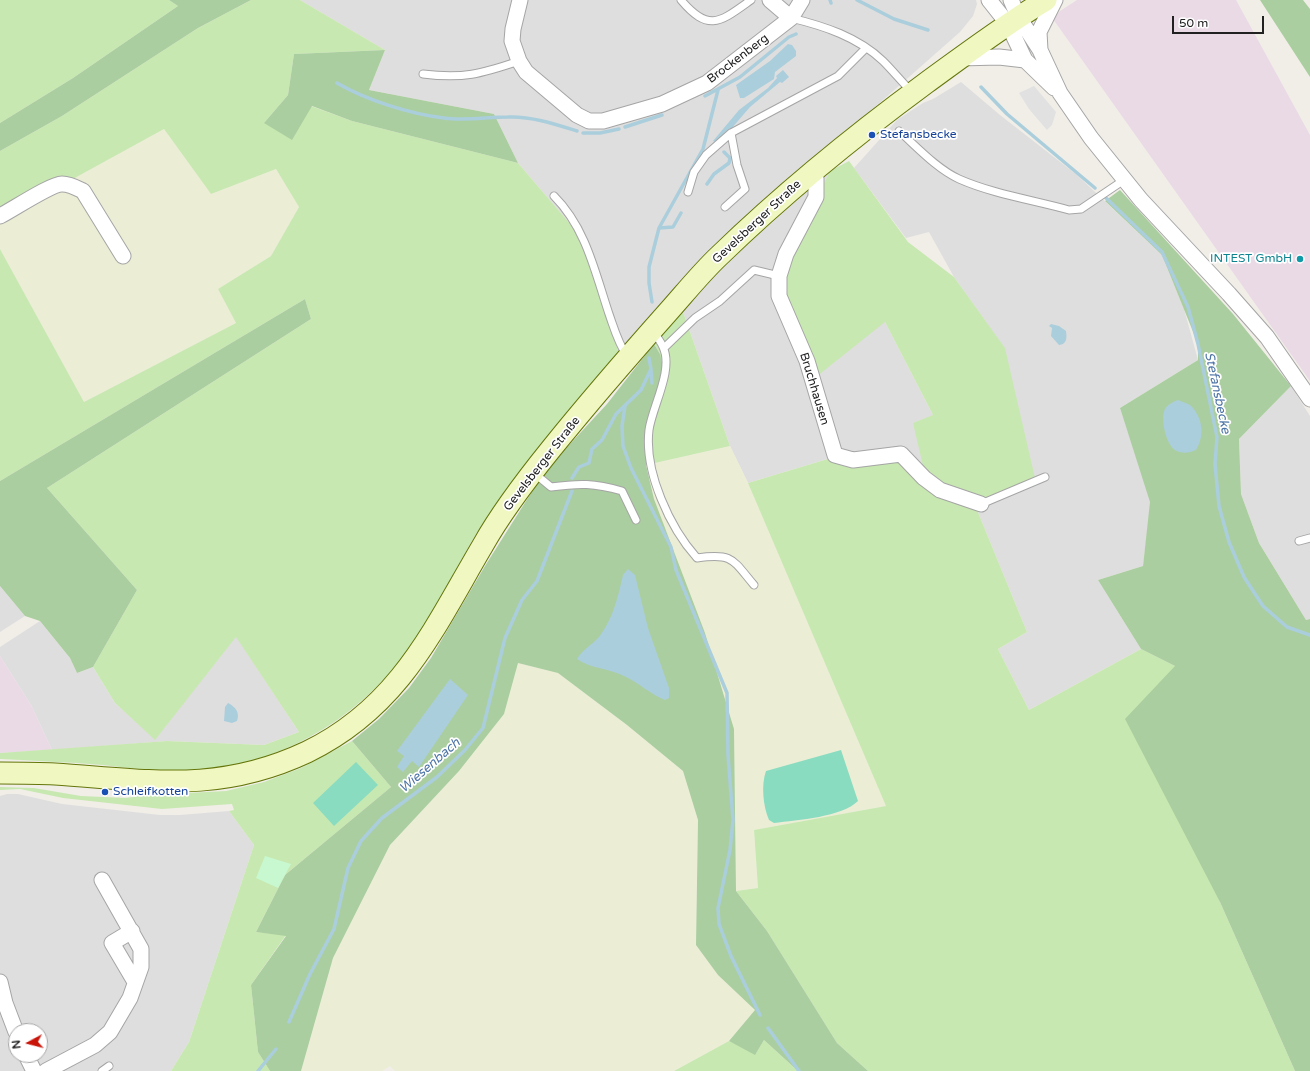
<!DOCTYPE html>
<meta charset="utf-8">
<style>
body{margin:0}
#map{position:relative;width:1310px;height:1071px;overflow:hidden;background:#f1eee8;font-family:"Varela Round",sans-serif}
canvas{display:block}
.north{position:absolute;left:8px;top:1023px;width:40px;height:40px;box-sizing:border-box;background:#fff;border:1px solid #a6a6a6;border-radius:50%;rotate:263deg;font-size:11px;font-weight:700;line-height:16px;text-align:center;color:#212121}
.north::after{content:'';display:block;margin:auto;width:14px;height:18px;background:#c91509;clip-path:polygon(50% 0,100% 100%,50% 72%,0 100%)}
.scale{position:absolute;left:1172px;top:16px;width:92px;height:18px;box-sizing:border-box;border:2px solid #212121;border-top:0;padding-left:5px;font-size:12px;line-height:14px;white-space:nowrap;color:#212121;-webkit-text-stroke:3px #fff;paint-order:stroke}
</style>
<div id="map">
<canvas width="1310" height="1071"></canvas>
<div class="north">N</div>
<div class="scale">50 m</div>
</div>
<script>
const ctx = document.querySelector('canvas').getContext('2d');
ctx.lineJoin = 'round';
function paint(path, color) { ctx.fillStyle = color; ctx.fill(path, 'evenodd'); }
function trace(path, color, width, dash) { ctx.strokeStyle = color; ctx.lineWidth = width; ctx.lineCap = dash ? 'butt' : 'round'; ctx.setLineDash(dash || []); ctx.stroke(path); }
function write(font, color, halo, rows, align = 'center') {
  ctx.font = font + ' "Varela Round",sans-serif'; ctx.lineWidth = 3.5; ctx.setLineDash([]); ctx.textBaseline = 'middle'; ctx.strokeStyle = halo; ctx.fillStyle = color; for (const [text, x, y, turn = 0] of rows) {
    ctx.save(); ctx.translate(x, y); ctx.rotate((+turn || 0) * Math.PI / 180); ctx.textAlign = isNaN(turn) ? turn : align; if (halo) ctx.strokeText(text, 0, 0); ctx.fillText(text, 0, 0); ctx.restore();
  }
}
paint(new Path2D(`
 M300,0h676l1,4 -4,12 -13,16 -195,172 -145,152 -42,-123 -60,-70 -24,-49 -125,-24 16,-40z
 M961,82l39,33 77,60 85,80 22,54 14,51 -78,48 31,94 -8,64 -45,14 43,69 -112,61 -31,-61 29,-17 -52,-127 30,-156 -51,-72 -25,-45 -23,6 -52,-70 43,-48 26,-17 10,-4z
 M830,171l-41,82 96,69 48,93 -9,56 -93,-13 -83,25 -18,-37 -48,-137 47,-48z
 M1291,386l19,30v203l-4,1 -47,-77 -18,-49 -2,-55z
 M0,586l25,30 -25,16z
 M40,621l30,37 7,15 16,-6 22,36 40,36 81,-103 63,96 -35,13 -97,-4 -115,9 -21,-45 -31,-49v-9z
 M7,794h11l44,10 98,11h20l49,-4 25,34 -65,197 -18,29h-171v-275zM16,1031h24v24h-24z`), '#dfdede');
paint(new Path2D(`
 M1077,0h159l74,135v246l-257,-362 7,-8z
 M0,656l31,49 21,45 -52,3z`), '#eadae6');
paint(new Path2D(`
 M164,129l47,65 65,-25 23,38 -28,49 -53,33 18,34 -152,79 -84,-153v-30z
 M730,446l18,37 138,323 -132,24 4,58 -22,3 -2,-162 -29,-96 -51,-134 -8,-34z
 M518,663l40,10 69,52 56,46 15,49 -2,125 22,30 37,35 -26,31 -55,30h-279l-5,-5 -8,5h-81l32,-113 57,-113 69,-74 45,-57z`), '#ebeed5');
paint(new Path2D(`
 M0,0h169l9,6 -105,72 -73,45z
 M251,0h49l85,50 -91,4 -6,41 -24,28 47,-17 41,15 166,42 60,70 42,123c-48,52 -96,104 -135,164 -22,33 -38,69 -58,103 -50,79 -118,130 -211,146 -38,6 -77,0 -114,-4 -34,-3 -68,-4 -102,-6v-6l167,-12 97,4 35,-13 -63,-95 -81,103 -40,-37 -22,-36 44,-77 -90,-102 264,-169 -6,-20 -305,182v-232l84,153 152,-79 -18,-34 53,-33 28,-49 -23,-38 -65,25 -47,-65 -164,90v-68l62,-35 136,-88z
 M849,161l59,81 46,35 51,71 30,130 -60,27 52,127 -29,17 31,61 112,-61 34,17 45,236 75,169h-427l-31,-28 -70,-112 -31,-40 22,-3 -4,-58 132,-24 -138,-323 83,-25 71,2 22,10 -11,-47 20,-8 -48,-93 -69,55 -34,-92 7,-32 41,-82z
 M682,309l48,137 -84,19 1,-33 13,-78 -6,-10z
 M352,741l39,46 -106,88 -29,57 30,3 -35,50 7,67 12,19h-99l18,-29 65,-197 -25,-34 5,-1 -2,-6 -70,5 -99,-11 -43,-9 -20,1v-3l34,1 47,8 45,2 21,-3 79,-4 38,-9 37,-14z
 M764,1040l34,31h-124l55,-30 27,12z`), '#c8e8b1');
paint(new Path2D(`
 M169,0h82l-53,28 -136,88 -62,35v-28l73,-45 105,-72z
 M1260,0h43l7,9v68z
 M385,50l-16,40 125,24 24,49 -166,-42 -40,-15 -20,34 -28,-17 24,-28 6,-41z
 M1120,190l113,124 58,72 -52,53 2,55 18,49 47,77 4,-1v452h-15l-75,-169 -95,-183 50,-53 -34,-17 -43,-69 45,-14 7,-64 -30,-94 78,-48v-16l-36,-89 -57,-54z
 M305,299l6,20 -264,169 90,102 -44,77 -16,6 -7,-15 -30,-37 -15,-5 -25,-30v-105z
 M654,344l6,10 3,13 -16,65 -1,33 8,34 51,134 29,96 2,162 31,40 70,112 31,28h-70l-34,-31 -9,15 -26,-14 26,-31 -37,-35 -22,-30 2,-125 -15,-49 -56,-46 -69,-52 -40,-10 -14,51 -45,57 -69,74 -57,113 -32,113h-31l-12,-19 -7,-67 35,-49 -30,-4 29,-57 106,-88 -39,-46 27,-22 30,-31 22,-30 54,-92 60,-95 62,-67z`), '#aace9f');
paint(new Path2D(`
 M265,856l26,8 -13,24 -22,-10z`), '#c8f8cf');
paint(new Path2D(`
 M841,750l17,51c-16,16 -60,19 -84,22l-5,-3c-6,-14 -8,-35 -3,-49z
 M356,762l22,23 -44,41 -21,-23z`), '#8adcc1');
paint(new Path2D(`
 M1034,86l22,26 -4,13 -5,5 -18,-21 -10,-16z`), '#e1e1e1');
paint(new Path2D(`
 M788,44l4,1 4,6v5l-21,16 -1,7 -30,19h-4l-4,-13 34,-24z
 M783,70l6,7 -7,6 -2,-1 -30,25 -19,22 -3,1 -10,14 -5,-3 26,-31 29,-22 9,-10 -1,-2z
 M1051,324l8,2 7,5c1,7 1,13 -7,14l-8,-9 1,-8 -3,-2z
 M1178,400c4,2 9,3 12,5 13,12 15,31 6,45 -7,3 -14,4 -21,0 -9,-6 -15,-31 -10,-41 3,-5 8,-7 13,-9z
 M628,569l7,6 13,53 21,60v10l-4,2c-15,-6 -26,-17 -41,-24 -15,-8 -33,-7 -47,-17 6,-10 15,-14 22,-22 14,-18 19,-40 24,-62z
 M450,679l18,16 -49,72 -7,-6 -9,11 -6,-5 7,-11 -7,-5z
 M228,703c8,4 12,10 9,18l-5,2 -8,-2 1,-14z`), '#abcedc');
trace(new Path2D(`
 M830,0l1,3
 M857,0l37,19 34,11
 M337,83c29,17 73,31 107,35 21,3 43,-1 64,-1 23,-1 47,7 69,14
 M981,87l26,27 88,74
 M705,96l35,-19 49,-40 7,-3
 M625,127l37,-12
 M583,133h17l19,-4
 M707,184l7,-10 15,-11 1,-5 -6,-6
 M1105,197l57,55 26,55 10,37 19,93 -2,27 4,42 10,36 15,35 19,29 24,21 23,8
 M659,228l14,-1 8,-14
 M652,302l-3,-19v-16l10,-39 44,-79 15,-59
 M651,370l1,13
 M625,406l-3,20 1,20 8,22 40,79 5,23 51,123 1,62 5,65 -3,30 -12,58 1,16 12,32 29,59
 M572,478l7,-11 10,-4 3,-14 10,-9 14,-26 25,-24 10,-21 -2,-11
 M289,1022l21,-48 24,-45 14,-61 13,-27 21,-23 55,-41 28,-27 18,-22 22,-90 17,-38 15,-19 35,-90
 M768,1028l31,43
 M258,1071l18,-22`), '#abcedc', 3.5);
const service = new Path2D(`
 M681,0c28,33 39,22 70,0
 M791,18c33,8 67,19 92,43 10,10 18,20 28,30
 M423,74c40,5 58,0 96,-13
 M899,131c18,16 38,38 60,48 34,15 74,21 110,31l12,-1 43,-29
 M731,133l107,-57 28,-28
 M688,192l6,-20 12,-17 25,-22 6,32 8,24 -20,18
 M554,196c32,32 41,76 55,118 5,14 9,29 18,42
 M654,332c3,5 7,10 9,15 11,23 -11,60 -14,83 -5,42 21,98 48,128 36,-5 35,1 57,27
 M664,348l31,-30 25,-17 34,-31 25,6
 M534,473l17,14c29,-4 43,-4 71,4l14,29
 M981,504l64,-27
 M1299,541l11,-3
 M102,1071l7,-5`);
const minor = new Path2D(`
 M520,0l-7,29 -1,12 7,20 7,11 51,43 12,6h14l59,-17 45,-21 84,-65 11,-18
 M770,0l21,18
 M989,0l19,24 17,36 29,28
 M1011,0l7,16 22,34 20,43 31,45 50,62 88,94 38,43 43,62
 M1040,50l-1,-18 16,-32
 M959,58l40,-1 26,3
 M812,171l4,7v19l-30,57 -7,22v20l28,65 28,94 18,5 48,-6 23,24 16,12 41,14
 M0,216c12,-6 51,-32 62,-32 8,0 15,4 21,7l40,65
 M132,931l-20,12 23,39
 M0,982l5,21 11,29
 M26,1055l8,16
 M46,1071l49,-26 15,-13 20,-34 11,-31v-18l-39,-69`);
const secondary = new Path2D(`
 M0,773c18,0 37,0 55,1 93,6 163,20 252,-22 93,-45 127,-124 176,-207 19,-34 43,-65 68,-96 38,-47 77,-92 117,-137 17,-19 33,-39 51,-56 65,-63 135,-120 207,-173 40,-29 78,-58 120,-83`);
trace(service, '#a5a5a5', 9);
trace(minor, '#a5a5a5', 17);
trace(secondary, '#64760a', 23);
trace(service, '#fff', 7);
trace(minor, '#fff', 15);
trace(secondary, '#f1f7c0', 21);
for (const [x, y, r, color] of [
 [872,135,4,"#1a4fb4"],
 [1300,259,4,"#0f9aa8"],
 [105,792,4,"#1a4fb4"]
]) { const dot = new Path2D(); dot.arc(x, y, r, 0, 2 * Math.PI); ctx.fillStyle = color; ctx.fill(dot); trace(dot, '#fff', 1.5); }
write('12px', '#212121', '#fff', [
 ["Brockenberg",738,59,-37],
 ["Gevelsberger Straße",757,222,-43],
 ["Bruchhausen",814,389,73],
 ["Gevelsberger Straße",542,464,-52]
]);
write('12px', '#164399', '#fff', [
 ["Stefansbecke",880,135],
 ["Schleifkotten",113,792]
], 'left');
write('12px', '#0d838f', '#fff', [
 ["INTEST GmbH",1292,259]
], 'right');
write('italic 13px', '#4d74a6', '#fff', [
 ["Stefansbecke",1217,393,78],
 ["Wiesenbach",430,766,-41]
]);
</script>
